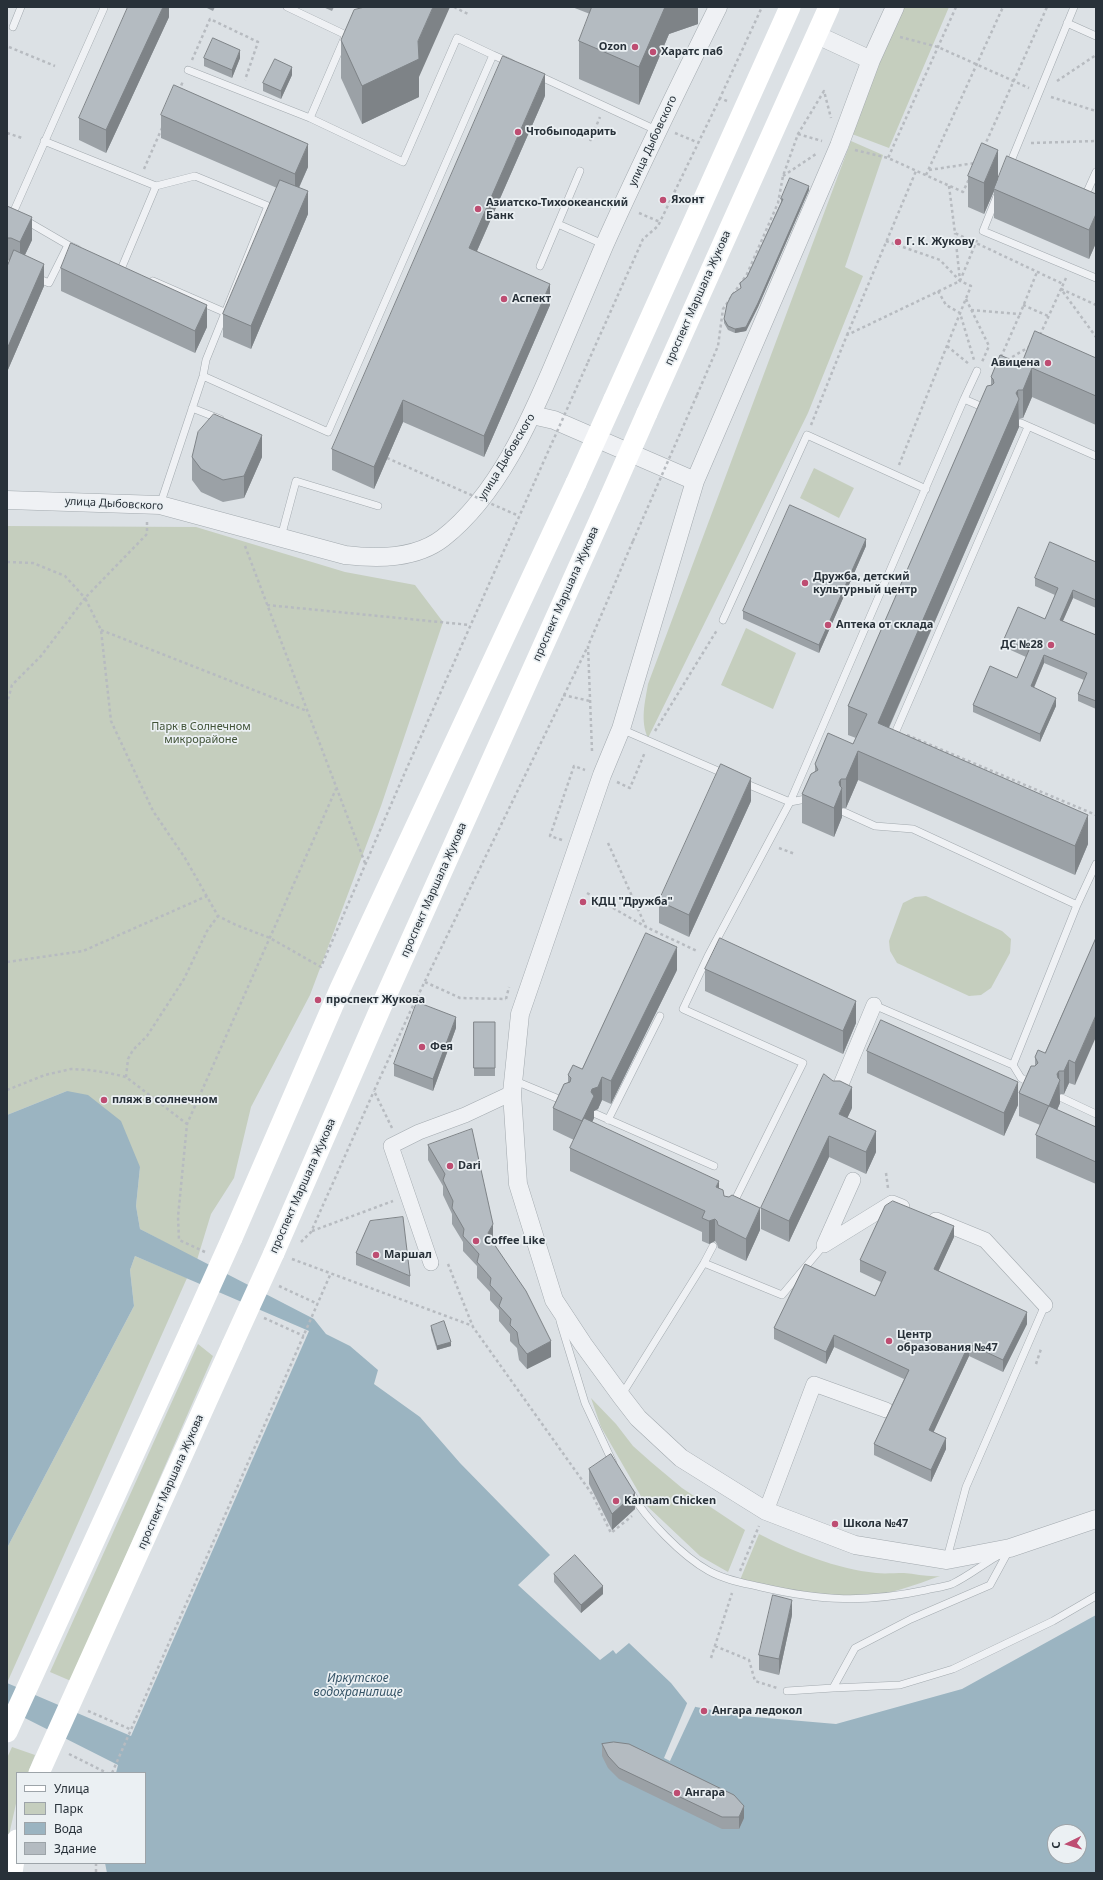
<!DOCTYPE html>
<meta charset="utf-8">
<style>
body{margin:0}
#map{position:relative;width:1103px;height:1880px;overflow:hidden;background:#dce1e5;font-family:"Noto Sans",sans-serif}
canvas{display:block}
.frame{position:absolute;inset:0;border:8px solid #283139;pointer-events:none}
.legend{position:absolute;left:16px;top:1772px;width:130px;height:92px;box-sizing:border-box;background:#ebf0f3;border:1px solid #9da4a9;margin:0;padding:5px 7px;list-style:none;font-size:12px;color:#283139}
.legend li{display:flex;align-items:center;gap:8px;height:20px}
.legend b{width:20px;border:1px solid #9da4a9}
.north{position:absolute;left:1047px;top:1824px;width:40px;height:40px;box-sizing:border-box;background:#ebf0f3;border:1px solid #9da4a9;border-radius:50%;rotate:265deg;font-size:11px;font-weight:700;line-height:16px;text-align:center;color:#283139}
.north::after{content:'';display:block;margin:auto;width:14px;height:18px;background:#be4d72;clip-path:polygon(50% 0,100% 100%,50% 72%,0 100%)}
</style>
<div id="map">
<canvas width="1103" height="1880"></canvas>
<div class="frame"></div>
<ul class="legend">
<li><b style="height:5px;background:#fff"></b>Улица</li>
<li><b style="height:11px;background:#c5cebe"></b>Парк</li>
<li><b style="height:11px;background:#9bb4c1"></b>Вода</li>
<li><b style="height:11px;background:#b4bbc1"></b>Здание</li>
</ul>
<div class="north">С</div>
</div>
<script>
const ctx = document.querySelector('canvas').getContext('2d');
ctx.lineJoin = 'round';
function paint(path, color) { ctx.fillStyle = color; ctx.fill(path, 'evenodd'); }
function trace(path, color, width, dash) { ctx.strokeStyle = color; ctx.lineWidth = width; ctx.lineCap = dash ? 'butt' : 'round'; ctx.setLineDash(dash || []); ctx.stroke(path); }
function write(font, color, halo, rows, align = 'center') {
  ctx.font = font + ' "Noto Sans",sans-serif'; ctx.lineWidth = 3.5; ctx.setLineDash([]); ctx.textBaseline = 'middle'; ctx.strokeStyle = halo; ctx.fillStyle = color; for (const [text, x, y, turn = 0] of rows) {
    ctx.save(); ctx.translate(x, y); ctx.rotate((+turn || 0) * Math.PI / 180); ctx.textAlign = isNaN(turn) ? turn : align; if (halo) ctx.strokeText(text, 0, 0); ctx.fillText(text, 0, 0); ctx.restore();
  }
}
paint(new Path2D(`
 M904,7h45l-60,141 -37,-14 24,-66z
 M851,141l32,14 -38,112 18,9 -55,137 -160,325c-8,-17 -3,-36 0,-54z
 M814,468l40,20 -15,30 -39,-20z
 M7,526l189,1 149,45 70,13 28,37 -62,184 -71,189 -59,112 -17,71 -23,36 -14,46 -57,-31 -4,-23 4,-39 -73,-76 -60,24z
 M746,628l50,25 -23,56 -52,-24z
 M926,896l76,35 9,8 -1,14 -19,35 -10,7 -12,1 -72,-33 -7,-12 -1,-10 14,-38 12,-6z
 M135,1256l52,22 -180,405v-135l127,-242 -4,-36z
 M198,1344l15,12 -142,325 -21,-9z
 M591,1398l25,26 17,22 18,16 31,26 63,42 -17,42 -28,-16 -54,-51 -45,-78z
 M759,1534c35,18 78,35 117,39 9,1 18,0 28,0 12,1 23,4 36,3 -25,9 -49,18 -76,21 -40,5 -85,-10 -124,-17z
 M12,1747l23,8 -7,18h-11v26l-10,45v-86z`), '#c5cebe');
paint(new Path2D(`
 M67,1091l21,4 33,26 19,46 -4,39 4,23 174,90 12,15 24,12 28,24 -4,14 46,33 40,46 90,92 -32,30 82,75 13,-10 3,4 13,-11 42,40 16,20 9,4 47,9 93,8 126,-35 134,-74v258h-989l-2,-10h40v-90h-29l2,-8 -111,-56v-26l124,53 178,-405 -174,-75 -5,14 4,36 -127,242v-433zM1055,1832h24v24h-24z`), '#9bb4c1');
paint(new Path2D(`
 M688,1701l8,4 -26,56 -6,-3z`), '#dce1e5');
const service = new Path2D(`
 M287,7l59,28
 M1067,23l29,13
 M13,27l8,-20
 M344,39l-34,79 93,44 54,-124 36,17
 M188,70l122,48
 M537,75l119,55
 M44,141l112,45 39,-10 73,30 -62,154 -3,16 -43,129
 M1009,166l65,-159
 M1087,192l9,-20
 M997,196l-14,35 113,47
 M558,224l47,21
 M77,249l-9,-4 -55,-32 91,-205
 M540,266l40,-95
 M122,267l34,-81
 M37,278l12,5 19,-38
 M153,281l71,31
 M203,376l125,56 165,-377 18,8
 M964,399l13,-28
 M192,408l28,11
 M1021,423l75,33
 M281,537l15,-56 82,25
 M723,620l84,-185 119,54
 M621,729l104,45
 M896,731l132,-304
 M742,782l48,20 174,-403 23,10
 M844,812l31,14 38,3 164,76 -64,160
 M1077,905l19,-41
 M874,1005l139,60 8,13 12,6
 M513,1080l53,22
 M1062,1098l34,16
 M596,1114l118,52
 M608,1120l52,-104
 M733,1204l70,-141 -120,-54 25,-53 82,-154 21,-4
 M704,1263l78,32 42,-50
 M560,1321l25,82 28,60
 M621,1396l83,-133 9,-17
 M631,1493c15,26 51,63 78,78 16,9 35,12 52,16 61,14 104,16 165,3 8,-2 18,-3 26,-6 15,-7 30,-19 44,-27
 M947,1558l19,-71 79,-182
 M833,1688l67,-3 53,-16 100,-48 43,-25
 M787,1691l46,-3 22,-40 56,-29 79,-34 19,-35`);
const minor = new Path2D(`
 M837,1094l37,-89
 M936,1220l49,20 60,65
 M824,1245l68,-42 10,4
 M824,1245l29,-65
 M431,1263l-40,-117 28,-14 46,-17 47,-22
 M766,1511l48,-127 72,26`);
const tertiary = new Path2D(`
 M895,7l-24,53 -32,86 -144,335 -74,248 -19,46 -82,239 -8,79 6,91 36,116 29,44 38,52 17,22 43,40 85,53 89,34 92,15 63,-12 86,-29
 M817,35l54,25
 M532,415l22,5 141,61
 M7,500l153,5 185,50c33,4 71,4 98,-17 55,-43 88,-119 114,-181 16,-37 31,-74 47,-111 36,-81 75,-160 114,-239`);
trace(service, '#a2a9ae', 8);
trace(minor, '#a2a9ae', 16);
trace(tertiary, '#a2a9ae', 19);
trace(new Path2D(`
 M454,7l14,7
 M956,7l-68,151 75,34 6,-13
 M900,37l38,10 91,41
 M9,47l46,19
 M192,60l18,-41 48,23 -13,38
 M1057,81l39,-26
 M179,91l4,-10
 M1051,97l45,14
 M727,101l-7,-3 42,-91
 M7,133l15,5
 M675,133l24,10
 M798,134l24,7
 M590,141l10,-24
 M1031,143l65,-2
 M984,147l63,-140
 M855,150l33,8
 M144,169l18,-41
 M929,170l46,-7
 M926,175l77,-168
 M783,176l33,-22
 M949,186l6,47 108,51
 M639,213l21,9
 M886,241l54,19 20,21
 M1066,278l-5,11 35,16
 M938,291l8,14 14,8 14,47
 M966,299l23,47 -7,16
 M1023,305l25,11
 M971,310l49,4 17,-42
 M847,335l69,-164
 M1040,335l21,-46 35,48
 M947,346l22,18
 M1001,357l19,-43
 M1007,360l24,-14
 M588,362l55,-123 15,-13 62,-128
 M697,395l21,-49 5,-37 24,-35 31,-71 5,-27 15,-42 26,-43 7,27
 M811,425l36,-90 113,-54 17,-41
 M899,465l72,-179 -11,-5 -5,-48
 M147,522v12l-62,64 16,32 10,91 42,90 32,47 33,58 18,9 34,13 51,29 85,-197 129,-289
 M245,546l120,317
 M7,562l26,1 32,13 20,22 -44,58 -29,29 -5,18
 M267,605l203,20
 M101,630l206,81
 M563,695l27,6
 M655,731l62,-101
 M907,735l189,80
 M592,751l-4,-105 45,-105
 M617,782l13,6 15,-36
 M562,840l-12,-4 24,-70 11,4
 M608,843l38,84
 M779,848l16,6
 M587,893l59,34 51,24
 M7,962l76,-11 124,-55
 M425,982l35,16 46,1
 M506,999l3,-12
 M126,1077l2,-18 5,-9 14,-14 37,-57 23,-48 11,-15
 M7,1090l38,-15 26,-6 18,1 20,3 17,4 61,47
 M392,1128l-18,-37 36,-79 178,-366
 M886,1173l2,15
 M312,1231l81,-30
 M301,1242l10,-10 63,-141
 M205,1252l-26,-12 -1,-23 9,-93 149,-335
 M292,1259l181,67
 M448,1264l25,63 119,167 19,39 21,-17
 M279,1286l39,18
 M264,1318l40,18
 M1036,1364l5,-15
 M740,1571l19,-45
 M715,1646l34,14 6,21 22,7
 M711,1658l21,-65
 M88,1711l44,19
 M69,1754l38,19
 M112,1773l219,-500
 M96,1863v10`), '#b7bbc0', 2.5, [3, 3]);
trace(service, '#eff1f4', 7);
trace(minor, '#eff1f4', 15);
trace(tertiary, '#eff1f4', 18);
trace(new Path2D(`
 M614,399l176,-392
 M647,413l182,-406
 M232,1238l108,-249 236,-506
 M274,1253l107,-246 229,-510
 M7,1732l184,-403
 M39,1773l193,-428
 M12,1873l5,-33`), '#fff', 21);
trace(new Path2D(`
 M387,458l132,58
 M535,481l53,-119
 M633,541l64,-146`), '#b7bbc0', 2.5, [3, 3]);
trace(new Path2D(`
 M576,483l38,-84
 M610,497l37,-84
 M191,1329l41,-91
 M232,1345l42,-92`), '#fff', 21);
paint(new Path2D(`
 M169,7v10l-63,136 -27,-13v-22z
 M205,7h10l-2,4z
 M323,7h11l-2,4z
 M572,7h126v17l-29,10 -30,71 -60,-26v-38l11,-27z
 M341,40l78,37v20l-57,27 -21,-46z
 M204,58h36l-8,20 -28,-12z
 M292,75l-11,24 -18,-8v-8z
 M545,96l-68,155 73,54 -66,152 -81,-35 -29,67 -42,-19v-21z
 M161,115l147,52 -9,21 9,26 -57,135 -28,-12v-23l54,-126 -116,-50z
 M968,176l30,3 98,35v29l-7,16 -95,-41v-27l-10,23 -16,-7z
 M809,190l-51,117 -12,24 -11,2 -7,-3 -4,-7v-4l17,-31 -1,-5 7,-6 34,-75v-3z
 M7,206l25,34 -7,15 19,31 -37,86v-105l3,-7 -3,1z
 M61,268l146,59 -12,26 -134,-62z
 M1096,358v67l-64,-28 -9,21 -4,1v8l-130,301 199,116 -13,31 -217,-95 -12,28h-4v9l-8,20 -32,-14v-29l13,-23v-7l38,-20 3,-6 -8,-3v-29l143,-321v-8l30,-13z
 M192,457h70l-18,41 -21,4 -22,-10 -9,-12z
 M866,546l-47,107 -76,-34v-8z
 M1096,562v46l-23,-10 -10,23 33,14v74l-18,-8v-7l6,-14 -40,-17 -10,25 22,18 -16,36 -67,-30v-7l44,-27 9,-21 -22,-10v-8l41,-20 10,-24 -20,-9v-8z
 M751,801l-62,136 -30,-14v-22z
 M1096,938l-21,147 -6,-2 -5,11h-4v9l-3,7 39,17v57l-60,-26v-23l4,-10 -21,-9v-23l16,-27v-9l10,-4z
 M705,969l151,54 -13,31 -138,-63z
 M677,970l-66,134 -9,-4 -4,9 -4,2v7l-2,4 127,66 5,8 36,34 -14,31 -28,-13 -1,-4 -2,-3 -6,3 -7,-3v-9l-132,-61v-23l4,-8 -21,-10v-22l15,-26v-7l14,-6z
 M474,1022h21v54h-21z
 M456,1028l-23,63 -39,-15v-12z
 M867,1051l151,54 -14,31 -137,-63z
 M852,1108l-5,10 29,34 -10,22 -37,-17 -40,85 -28,-13v-21z
 M428,1145l65,95 -1,1 59,116 -24,12 -8,-9 -2,-12 -7,-7v-7l-11,-13v-11l-9,-10v-8l-13,-14v-12l-14,-15v-9l-11,-18v-10l-9,-19v-9l-15,-26z
 M954,1237l-16,34 89,53 -24,48 -34,-16 -36,76 13,17 -15,33 -57,-27v-11l30,-65 -70,-32 -8,17 -52,-25v-11l101,-32 6,-14 -21,-10v-12z
 M356,1253l54,23v11l-54,-22z
 M431,1326l20,20 -14,4 -6,-20z
 M589,1469l46,40 -23,21 -23,-46z
 M554,1574l49,20 -22,19 -27,-31z
 M792,1615l-13,60 -20,-5v-15z
 M602,1744l142,74 -5,11h-17l-103,-50 -11,-11 -6,-12z`), '#9ba1a6');
paint(new Path2D(`
 M163,7h6v10l-63,136v-23z
 M433,7h17l-31,70v20l-57,27v-38l56,-45z
 M665,7h33v17l-29,10 -30,71v-38z
 M240,50v8l-8,20v-8z
 M292,67v8l-11,24v-8z
 M545,74v22l-76,173v-21z
 M308,144v23l-13,29v-22z
 M998,150v31l-4,8v2l-10,23v-31z
 M809,186v4l-51,117 -12,24 -11,2v-4z
 M308,191v23l-57,135v-23z
 M1096,214v29l-7,16v-29z
 M32,217v23l-12,25v-23z
 M44,264v22l-37,86v-23z
 M550,284v21l-66,152v-21z
 M207,305v22l-12,26v-22z
 M1032,368v29l-9,21v-28z
 M1018,390l1,37 -141,325v-29l138,-330z
 M403,400v22l-29,67v-22z
 M262,435v22l-18,41v-22z
 M866,539v7l-47,107v-8z
 M1073,590v8l-13,29v-7z
 M1044,655v8l-13,31v-8z
 M1056,698v8l-16,36v-8z
 M858,751v29l-12,28v-29z
 M751,778v23l-62,136v-22z
 M841,779v11l1,-2v29l-8,20v-29l5,-26z
 M1088,815v29l-13,31v-29z
 M677,947v23l-66,134v-23z
 M856,1001v22l-13,31v-23z
 M1096,1015v22l-21,48v-22z
 M456,1017v11l-23,63v-12z
 M1069,1060v23l-5,11v-23z
 M1059,1071l1,32 -11,26v-23l8,-32z
 M602,1077v23l-4,9 -4,2v7l-12,26v-23l10,-32z
 M1018,1082v23l-14,31v-23z
 M852,1087v21l-13,28v-22z
 M876,1131v21l-10,22v-22z
 M829,1136v21l-40,85v-21z
 M719,1181v23l-3,-17z
 M760,1208v22l-14,31v-22z
 M715,1219v22l-6,3v-23z
 M493,1224v16l-5,9v-16z
 M954,1226v11l-20,44v-12z
 M1027,1312v12l-24,48v-12z
 M834,1335v12l-8,17v-12z
 M551,1341v16l-24,12v-15z
 M451,1342v4l-14,4v-4z
 M969,1344v12l-40,86v-12z
 M946,1438v11l-15,33v-12z
 M635,1493v16l-23,21v-16z
 M603,1586v8l-22,19v-8z
 M792,1600v15l-13,60v-16z
 M744,1806v12l-5,11v-12z`), '#7e8387');
const building = new Path2D(`
 M128,7h35l-57,123 -27,-12z
 M365,7h68l-15,34 1,18 -57,27 -21,-46 13,-30z
 M592,7h73l-26,60 -60,-26z
 M213,38l27,12 -8,20 -28,-12z
 M503,56l42,18 -76,174 81,36 -66,152 -81,-36 -29,67 -42,-18z
 M275,59l17,8 -11,24 -18,-8z
 M174,85l134,59 -13,30 -134,-59z
 M982,143l16,7 -14,33 -16,-7z
 M1007,156l89,38v20l-7,16 -95,-41z
 M790,178l19,8 -51,117 -12,24 -11,2 -7,-3 -4,-7 3,-15 5,-10 9,-6 -1,-5 7,-6 36,-78h-2z
 M280,180l28,11 -57,135 -28,-12z
 M7,206l25,11 -12,25 -9,-4h-4z
 M71,243l136,62 -12,26 -134,-63z
 M14,250l30,14 -37,85v-82z
 M1035,331l61,27v38l-64,-28 -9,22h-5l-2,3 3,6 -141,324 210,92 -13,31 -217,-95 -12,28h-5l-2,3 1,4 2,2 -8,20 -32,-14 9,-20 7,-4 -3,-6 13,-31 25,11 14,-30 -19,-8 139,-320 5,-1 2,-2 -1,-4 -2,-2 9,-22 21,9z
 M214,414l48,21 -18,41 -21,4 -22,-11 -9,-12 6,-25z
 M790,505l76,34 -47,106 -76,-34z
 M1050,542l46,20v38l-23,-10 -13,30 36,15v66l-18,-7 9,-21 -43,-18 -13,31 25,12 -16,36 -67,-29 17,-39 27,12 12,-28 -25,-11 14,-32 27,12 13,-31 -23,-10z
 M721,764l30,14 -62,137 -30,-14z
 M646,933l31,14 -66,134 -9,-4 -4,10 -6,2 -1,3 3,4 -12,25 -29,-13 11,-24 6,-2 1,-4 -3,-3 5,-10 9,4z
 M720,938l136,63 -13,30 -138,-62z
 M1096,938v77l-21,48 -6,-3 -5,11h-5l-2,3 1,4 2,2 -11,26 -30,-13 12,-27h4l3,-3 -3,-6 3,-7 7,3z
 M417,1002l39,15 -23,62 -39,-15z
 M881,1020l137,62 -14,31 -137,-62z
 M474,1022h21v46h-21z
 M824,1074l9,7h7l12,6 -13,27 37,17 -10,21 -37,-16 -40,85 -28,-13z
 M1049,1106l47,21v35l-60,-27z
 M584,1118l135,63 -3,6 7,3 1,6 5,1 3,-2 28,13 -14,31 -28,-14 -1,-4 -2,-2 -6,2 -7,-3 3,-7 -135,-63z
 M472,1129l21,95 -5,9 8,14 30,44 25,50 -24,13 -8,-10 -2,-12 -7,-7 1,-6 -12,-13 3,-8 -12,-13 1,-7 -14,-16 2,-8 -16,-18 1,-7 -12,-21 1,-7 -10,-21 2,-6 -17,-29z
 M893,1201l61,25 -20,43 93,43 -24,48 -34,-16 -40,86 17,8 -15,32 -57,-26 35,-74 -75,-35 -8,17 -52,-24 31,-64 70,32 11,-24 -26,-12 25,-54z
 M403,1217l7,59 -54,-23 14,-32z
 M444,1321l7,21 -14,4 -6,-20z
 M611,1454l24,39 -23,21 -23,-45z
 M575,1555l28,31 -22,19 -27,-31z
 M773,1595l19,5 -13,59 -20,-4z
 M614,1742l15,2 105,51 10,11 -5,11h-17l-103,-49 -11,-12 -6,-12z`);
paint(building, '#b4bbc1');
trace(building, '#7e8387', 1);
for (const [x, y, r, color] of [
 [635,47,4,"#be4d72"],
 [653,52,4,"#be4d72"],
 [518,132,4,"#be4d72"],
 [663,200,4,"#be4d72"],
 [478,209,4,"#be4d72"],
 [898,242,4,"#be4d72"],
 [504,299,4,"#be4d72"],
 [1048,363,4,"#be4d72"],
 [805,583,4,"#be4d72"],
 [828,625,4,"#be4d72"],
 [1051,645,4,"#be4d72"],
 [583,902,4,"#be4d72"],
 [318,1000,4,"#be4d72"],
 [422,1047,4,"#be4d72"],
 [104,1100,4,"#be4d72"],
 [450,1166,4,"#be4d72"],
 [476,1241,4,"#be4d72"],
 [376,1255,4,"#be4d72"],
 [889,1341,4,"#be4d72"],
 [616,1501,4,"#be4d72"],
 [835,1524,4,"#be4d72"],
 [704,1711,4,"#be4d72"],
 [677,1793,4,"#be4d72"]
]) { const dot = new Path2D(); dot.arc(x, y, r, 0, 2 * Math.PI); ctx.fillStyle = color; ctx.fill(dot); trace(dot, '#ebf0f3', 1.5); }
write('bold 11px', '#283139', '#ebf0f3', [
 ["Ozon",627,47,"right"],
 ["Харатс паб",661,52],
 ["Чтобыподарить",526,132],
 ["Яхонт",671,200],
 ["Азиатско-Тихоокеанский",486,203],
 ["Банк",486,216],
 ["Г. К. Жукову",906,242],
 ["Аспект",512,299],
 ["Авицена",1040,363,"right"],
 ["Дружба, детский",813,577],
 ["культурный центр",813,590],
 ["Аптека от склада",836,625],
 ["ДС №28",1043,645,"right"],
 ["КДЦ \"Дружба\"",591,902],
 ["проспект Жукова",326,1000],
 ["Фея",430,1047],
 ["пляж в солнечном",112,1100],
 ["Dari",458,1166],
 ["Coffee Like",484,1241],
 ["Маршал",384,1255],
 ["Центр",897,1335],
 ["образования №47",897,1348],
 ["Kannam Chicken",624,1501],
 ["Школа №47",843,1524],
 ["Ангара ледокол",712,1711],
 ["Ангара",685,1793]
], 'left');
write('11px', '#283139', '#ebf0f3', [
 ["улица Дыбовского",653,141,-65],
 ["проспект Маршала Жукова",698,298,-66],
 ["улица Дыбовского",507,457,-59],
 ["улица Дыбовского",114,504,3],
 ["проспект Маршала Жукова",566,594,-66],
 ["проспект Маршала Жукова",434,890,-66],
 ["проспект Маршала Жукова",303,1186,-66],
 ["проспект Маршала Жукова",171,1482,-66]
]);
write('11px', '#415337', '#ebf0f3', [
 ["Парк в Солнечном",201,727],
 ["микрорайоне",201,740]
]);
write('italic 12px', '#375568', '#ebf0f3', [
 ["Иркутское",358,1679],
 ["водохранилище",358,1693]
]);
</script>
